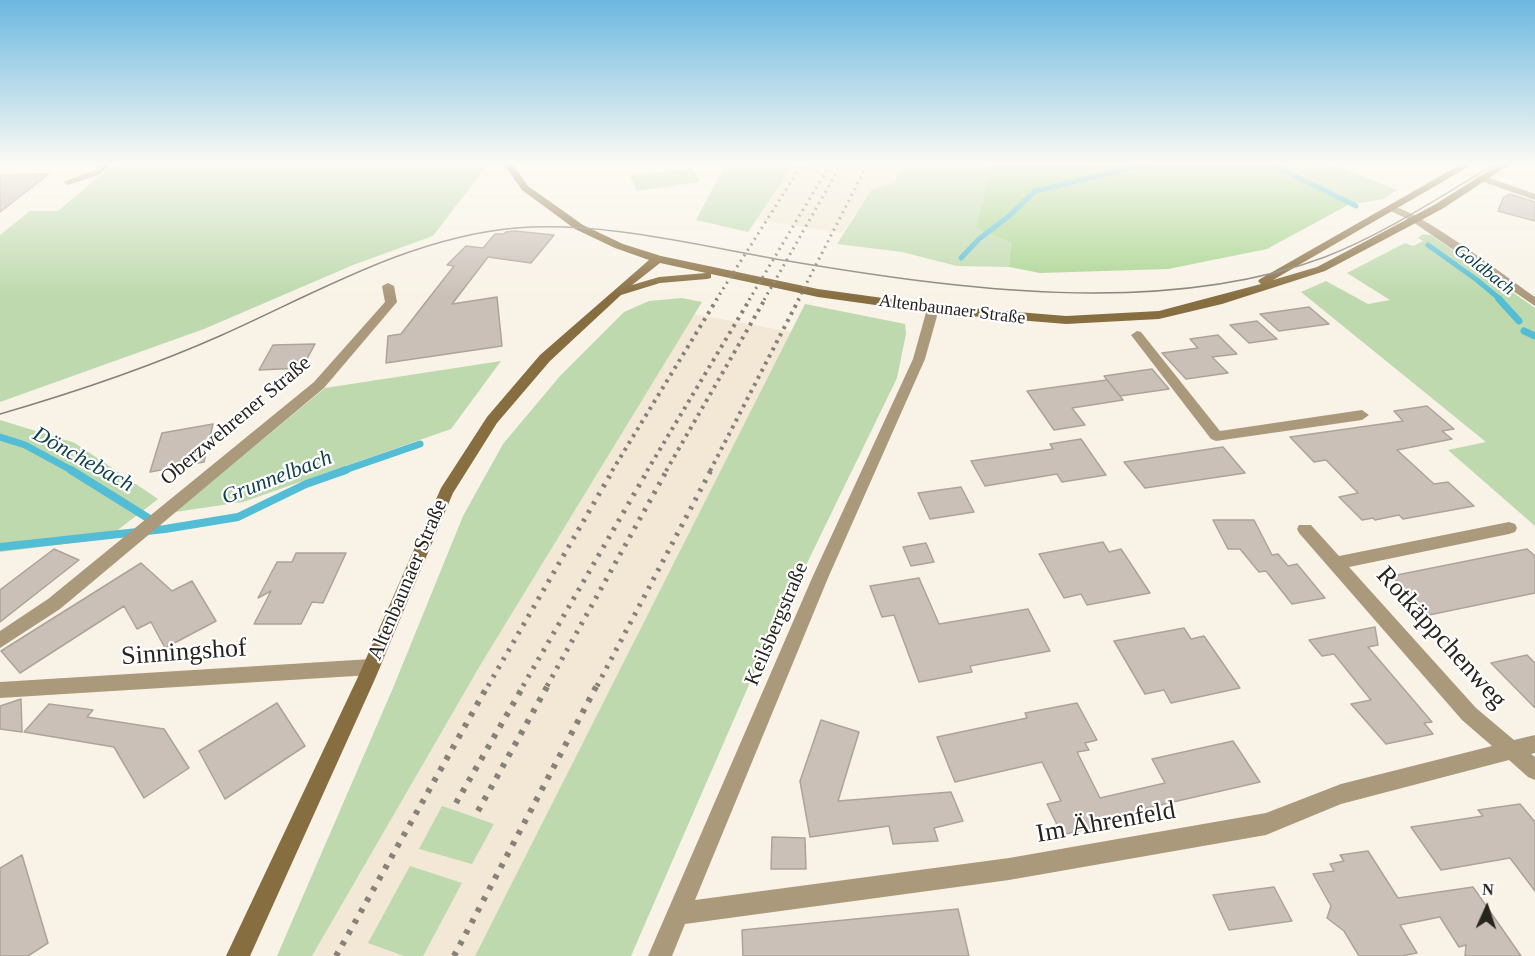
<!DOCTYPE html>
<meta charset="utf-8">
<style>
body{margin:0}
#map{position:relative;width:1535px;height:956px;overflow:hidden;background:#f9f3e7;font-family:"Times New Roman",serif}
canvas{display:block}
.north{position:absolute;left:1457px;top:878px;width:60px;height:60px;-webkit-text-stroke:4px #fff;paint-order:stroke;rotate:3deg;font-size:16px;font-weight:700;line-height:24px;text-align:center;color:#272420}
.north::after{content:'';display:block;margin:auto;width:21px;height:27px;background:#272420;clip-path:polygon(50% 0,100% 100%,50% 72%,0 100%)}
</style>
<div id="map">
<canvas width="1535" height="956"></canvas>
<div class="north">N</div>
</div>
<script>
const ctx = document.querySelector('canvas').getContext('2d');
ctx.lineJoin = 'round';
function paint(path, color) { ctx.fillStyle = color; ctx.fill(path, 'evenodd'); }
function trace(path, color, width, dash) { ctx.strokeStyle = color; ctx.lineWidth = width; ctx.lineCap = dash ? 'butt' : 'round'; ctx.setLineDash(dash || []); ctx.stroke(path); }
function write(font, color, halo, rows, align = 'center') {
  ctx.font = font + ' "Times New Roman",serif'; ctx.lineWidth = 4.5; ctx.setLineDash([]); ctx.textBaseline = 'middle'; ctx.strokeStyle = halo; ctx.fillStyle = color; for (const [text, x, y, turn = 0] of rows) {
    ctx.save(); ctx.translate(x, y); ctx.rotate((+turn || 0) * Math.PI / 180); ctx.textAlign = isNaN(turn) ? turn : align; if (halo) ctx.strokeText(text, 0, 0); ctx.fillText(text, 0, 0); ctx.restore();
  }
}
paint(new Path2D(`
 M795,163h108l-8,20 -24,7 -29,43 -85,-13z
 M694,314l98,18 -317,624h-163l169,-292z`), '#f2e8d5');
paint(new Path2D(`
 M115,163h374l-56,73 -80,29 -149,64 -204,73v-167l30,-24h28z
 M726,163h69l-47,69 -52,-12z
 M903,163h90l-2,13 20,66 -2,25 -52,-1 -55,-14 -65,-8 34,-54 24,-7z
 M1274,163h56l67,27 -13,9 -36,6z
 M692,168l8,14 -63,9 -7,-15z
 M1423,234l8,1 104,73v218l-87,-76 38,-8 -185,-150 25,-11 42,23 22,-4 -43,-27 58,-30 8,3 10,-5 -5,-3z
 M682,298l20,4 -221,362 -169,292h-35l116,-268 70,-172 40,-72 57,-68 64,-64 25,-11z
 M805,304l100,20 1,10 -9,44 -139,286 -127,292h-156z
 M501,361l-50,68 -208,73 -68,10 150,-124z
 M0,420l75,23 83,56 -52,40 -106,13z
 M442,806l52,18 -22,40 -53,-15z
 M410,866l52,17 -39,73h-19l-36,-13z`), '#bdd9ad');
paint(new Path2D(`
 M993,163h281l74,42 -81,44 -99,20 -128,4 -31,-6 2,-25 -35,-14z`), '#a8d48f');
trace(new Path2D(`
 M1269,163l87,43
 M1428,245l49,35 24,20
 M961,258l18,-19 30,-23 26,-25 117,-28`), '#52bdd4', 5);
trace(new Path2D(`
 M1499,299l20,22
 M1524,331l11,5
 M0,437l25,8 48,26
 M342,471l78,-27`), '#52bdd4', 7);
trace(new Path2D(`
 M71,470l85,53
 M0,547l165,-18 73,-12 68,-33 40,-14`), '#52bdd4', 8);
const building = new Path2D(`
 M49,174l-49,38v-37z
 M1510,194l25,8v19l-37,-10 5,-13z
 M515,231l39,4 -23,28 -43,-6 -36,47 45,-7 5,49 -116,17 2,-27 13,-2 53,-68 -7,-1 19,-19 17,2 12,-14h9l2,-2z
 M1309,307l20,17 -50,7 -19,-17z
 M1257,321l20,18 -28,4 -19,-18z
 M1218,335l19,19 -25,3 16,16 -42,6 -24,-26 36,-5 -8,-9z
 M315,344l-13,24 -43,2 14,-25z
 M1152,369l17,20 -49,7 -16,-20z
 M1107,380l16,20 -51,8 13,17 -31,5 -27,-39z
 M1427,406l27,23 -12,2 10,8 -55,11 37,34 14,-2 26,24 -71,13 -4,-4 -24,5 -2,-2 -11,2 -23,-23 19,-4 -32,-33 -12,2 -24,-25 113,-16 -9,-10z
 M213,424l-9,38 -54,10 12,-39z
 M1081,439l25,36 -44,7 -5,-8 -72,12 -14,-25 82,-12 -3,-5z
 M1223,447l22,26 -100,15 -21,-26z
 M961,487l13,25 -44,7 -12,-26z
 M1213,520h41l18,35 6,-1 10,12 9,-2 28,34 -33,6 -26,-33 -7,1 -19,-23h-12z
 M1103,542l6,10 12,-3 29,44 -63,12 -6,-11 -17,4 -25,-44z
 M926,543l8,19 -23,4 -8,-19z
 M54,549l25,11 -79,62v-32z
 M1527,549l8,7v37l-106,22 -37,-39z
 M296,553h50l-23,50 -11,-1 -11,22h-47l17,-33 -13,7 19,-36h15z
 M141,563l31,28 20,-10 24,40 -51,27 -14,-26 -14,7 -13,-23 -104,67 -19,-22z
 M919,578l20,46 89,-15 22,42 -80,15 2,6 -53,10 -25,-67 -12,2 -12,-31z
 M1375,627l3,18 -10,2 64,75 -8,1 9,11 -47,10 -35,-40 20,-4 -37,-46 -12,2 -13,-16z
 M1184,628l7,11 13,-3 36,52 -69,15 -7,-13 -19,4 -31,-53z
 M1527,655l8,8v45l-44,-45z
 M21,699l1,33 -22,-3v-23z
 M277,703l28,43 -80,53 -26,-48z
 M1077,703l20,37 -12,3 4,7 -12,2 23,46 65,-15 -13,-24 81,-18 27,41 -113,26 6,11 -27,6 -3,-5 -61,15 -15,-31 14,-3 -19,-39 -87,20 -18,-45 90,-19 -2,-5z
 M49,704l44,6 -6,7 77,12 25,39 -45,30 -30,-51 -90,-15z
 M821,720l38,12 -21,69 113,-9 12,29 -29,7 4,13 -45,3 -4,-18 -79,11 -10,-56z
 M1520,804l15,18v69l-25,-33 -69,12 -30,-43 72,-11 -5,-6z
 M772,837l33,1 1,31h-35z
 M1368,851l30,47 75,-11 48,69h-56l1,-11 -7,2 -19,-30 -40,8 17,28 -16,3h-42l-15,-25 -17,-13 4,-12 -18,-32 21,-3 -4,-7 14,-3 -4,-6z
 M22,855l26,88 -20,13h-28v-88z
 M1274,887l18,34 -63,9 -16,-35z
 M958,909l11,47h-226l-1,-26z`);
paint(building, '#cac0b7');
trace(building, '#ada39a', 1.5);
paint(new Path2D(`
 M102,163h10l-11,11 -33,11 -5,-3 32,-12z
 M1481,175l54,19v6l-57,-20 -2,-2z
 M1388,206c22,-3 123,74 147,91v9l-125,-86 -22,-10z
 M388,283l6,3 3,16 -73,86 -264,221 -60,39v-17l48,-32 266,-217 71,-80 -3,-16z
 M933,305l6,4 -14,50 -97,219 -133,322 314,-42 257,-45 75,-29 151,-38 -30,-26 -163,-187 -2,-4 2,-4h12l28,31 170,-34 6,2 2,4 -2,4 -6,2 -160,33 127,141 38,32 21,-5v18l-4,1 4,3v23l-7,-3 -19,-17 -168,44 -75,31 -257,45 -324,44 -13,32h-24l164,-378 101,-219 14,-50z
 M1137,331l4,1 79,99 142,-21 7,5 -7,5 -146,21 -5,-2 -80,-104z
 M371,659l6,2 3,6 -3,6 -6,2 -371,23v-16z`), '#ab997c');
paint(new Path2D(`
 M503,163h9l16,23 55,39 40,19 38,12 157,33 115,16 133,11 93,-5 102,-27 -3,-3 2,-2 203,-116h12l-202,117 44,-13 117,-62 67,-42h11l-70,46 -117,62 -103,33 -63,15 -93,5 -133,-11 -115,-16 -107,-23v4l-4,1 -47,4 -39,12 -71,66 -53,62 -44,70 -78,186 -125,277h-24l131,-277 84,-191 46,-71 53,-62 109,-95 -34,-12 -40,-19 -53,-39zM660,263l46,10 -47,4 -27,8z`), '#876e41');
trace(new Path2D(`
 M0,414c76,-22 150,-47 222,-79 94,-42 189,-98 294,-107 89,-7 184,18 272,33 168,28 374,57 537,-4 61,-24 116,-61 172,-94`), '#86817a', 1.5);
trace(new Path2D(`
 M716,300l87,-137
 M749,300l82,-137
 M764,300l78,-137
 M798,300l70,-137`), '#86817a', 3, [2, 4.5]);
trace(new Path2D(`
 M612,471l105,-172
 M647,471l103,-172
 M666,471l99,-172
 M710,471l89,-172`), '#86817a', 4, [3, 5]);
trace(new Path2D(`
 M488,686l125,-216
 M523,686l125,-216
 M547,686l120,-216
 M597,686l114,-216`), '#86817a', 5, [3, 7]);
trace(new Path2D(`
 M456,803l68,-118
 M478,811l70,-126
 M336,956l152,-271
 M454,956l143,-271`), '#86817a', 6, [4.5, 8]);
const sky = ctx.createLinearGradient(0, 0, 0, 297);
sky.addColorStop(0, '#6cb8e0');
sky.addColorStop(0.55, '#fcfaf4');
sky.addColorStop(1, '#fcfaf400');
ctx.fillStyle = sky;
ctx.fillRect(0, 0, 1535, 297);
write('italic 18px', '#11424c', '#fff', [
 ["Goldbach",1484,270,38]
]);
write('18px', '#272420', '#fff', [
 ["Altenbaunaer Straße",952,310,7]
]);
write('21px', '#272420', '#fff', [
 ["Oberzwehrener Straße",236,421,-40],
 ["Altenbaunaer Straße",408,580,-67],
 ["Keilsbergstraße",777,624,-67]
]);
write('italic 22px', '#11424c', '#fff', [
 ["Dönchebach",83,460,29],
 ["Grunnelbach",277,478,-21]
]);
write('26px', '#272420', '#fff', [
 ["Rotkäppchenweg",1441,638,48],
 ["Sinningshof",184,653,-4],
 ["Im Ährenfeld",1106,823,-10]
]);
</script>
